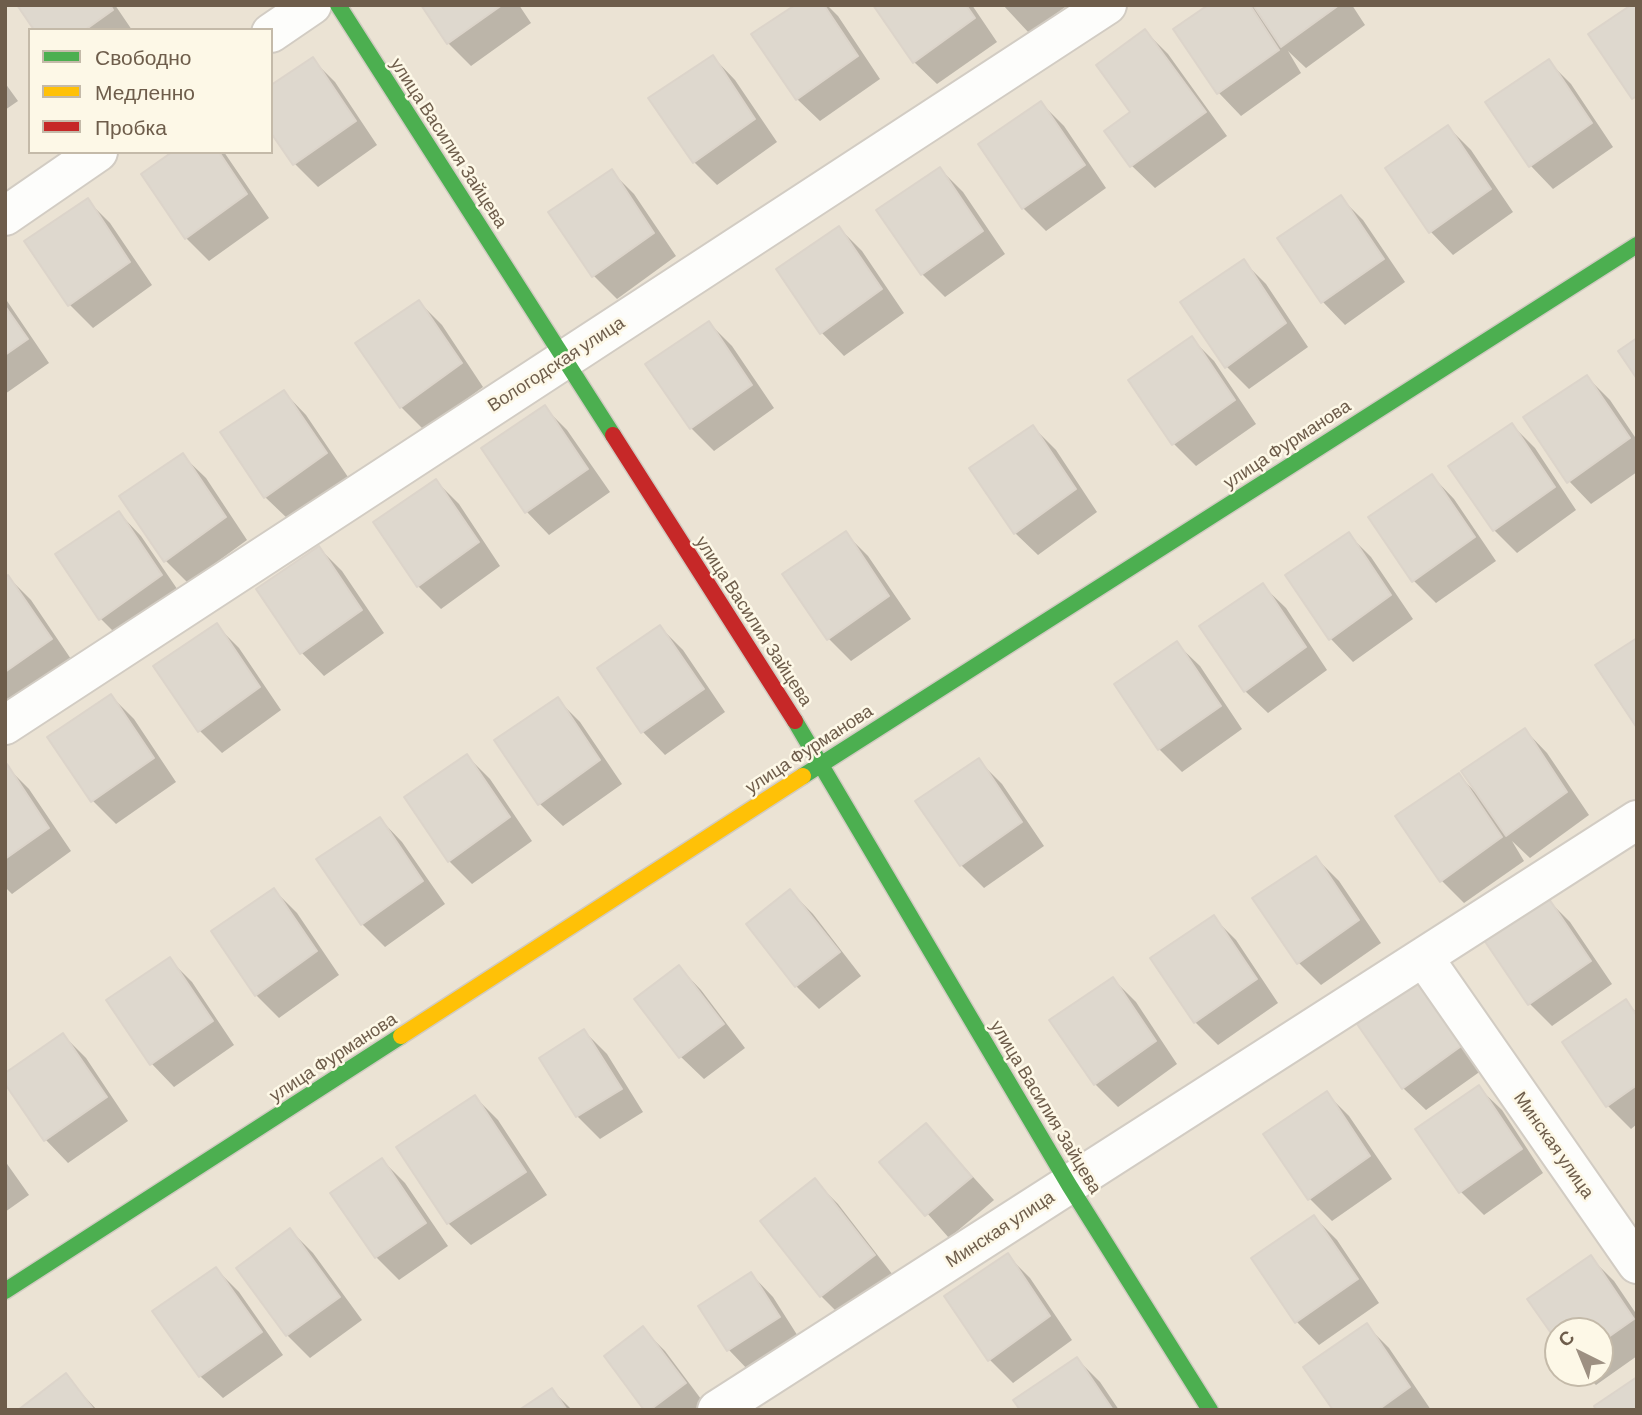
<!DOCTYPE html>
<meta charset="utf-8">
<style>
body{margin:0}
#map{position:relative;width:1642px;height:1415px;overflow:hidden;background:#f3f0e7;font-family:Barlow,sans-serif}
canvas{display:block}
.frame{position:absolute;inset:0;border:7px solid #6e5d4b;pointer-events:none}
.legend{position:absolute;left:28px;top:28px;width:245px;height:126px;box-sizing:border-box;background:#fdf8e7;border:2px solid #c4baa9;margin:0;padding:9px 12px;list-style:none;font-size:21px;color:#6e5d4b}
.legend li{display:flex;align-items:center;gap:14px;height:35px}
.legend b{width:35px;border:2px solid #c4baa9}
.north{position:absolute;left:1544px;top:1317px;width:70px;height:70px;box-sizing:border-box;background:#fdf8e7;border:2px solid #c4baa9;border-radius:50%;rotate:317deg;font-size:19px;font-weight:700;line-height:28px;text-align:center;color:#6e5d4b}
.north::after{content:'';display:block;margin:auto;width:24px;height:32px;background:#9d9082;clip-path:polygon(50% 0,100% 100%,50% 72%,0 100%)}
</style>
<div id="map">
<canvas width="1642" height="1415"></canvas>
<div class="frame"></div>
<ul class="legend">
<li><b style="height:9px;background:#4caf50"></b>Свободно</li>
<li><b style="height:9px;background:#ffc107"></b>Медленно</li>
<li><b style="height:9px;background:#c62828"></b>Пробка</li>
</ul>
<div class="north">С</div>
</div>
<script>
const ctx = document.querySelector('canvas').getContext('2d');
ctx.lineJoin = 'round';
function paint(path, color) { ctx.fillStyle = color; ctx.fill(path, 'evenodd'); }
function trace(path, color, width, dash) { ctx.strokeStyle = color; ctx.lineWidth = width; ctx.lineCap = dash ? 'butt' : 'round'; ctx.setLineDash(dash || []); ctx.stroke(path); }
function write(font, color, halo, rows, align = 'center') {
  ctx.font = font + ' Barlow,sans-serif'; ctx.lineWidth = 5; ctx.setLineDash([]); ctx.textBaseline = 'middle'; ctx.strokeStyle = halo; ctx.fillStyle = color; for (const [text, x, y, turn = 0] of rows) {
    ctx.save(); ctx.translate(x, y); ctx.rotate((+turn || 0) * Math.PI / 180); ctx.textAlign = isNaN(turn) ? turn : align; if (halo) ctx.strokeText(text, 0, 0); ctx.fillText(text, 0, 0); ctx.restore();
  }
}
paint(new Path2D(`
 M5,5h1632v1405h-1632zM30,30h241v122h-241zM1558,1331h42v42h-42z`), '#ebe3d4');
paint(new Path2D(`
 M19,5h96l17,25h-96z
 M423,5h96l12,18 -60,43 -23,-23z
 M798,5h29l11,11 42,63 -60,42 -23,-22z
 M876,5h96l25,37 -60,42 -23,-22z
 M1003,5h65l-39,28z
 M1211,5h141l13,20 -59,43 -18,-17 13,22 -60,43 -22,-23 -44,-63z
 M1145,31l23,23 59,82 -72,52 -23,-22v-54z
 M713,57l22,23 42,62 -60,43 -23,-23z
 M312,59l23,23 42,63 -59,42 -23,-23 -24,-34z
 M1548,61l23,23 42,63 -60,42 -22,-23 -44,-64z
 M5,83l13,18 -13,9z
 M1041,103l23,23 42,62 -60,43 -23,-23z
 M1448,127l23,23 42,62 -60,43 -22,-23 -44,-63z
 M176,152h48l45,66 -60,43 -23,-23z
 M940,169l23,23 42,62 -60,43 -23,-23z
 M611,171l23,23 42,62 -59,43 -23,-23 -44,-63z
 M1340,197l23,23 42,62 -60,43 -22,-23 -43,-63z
 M87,200l23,23 42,62 -59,43 -23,-23 -44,-63z
 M839,228l23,23 42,62 -60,43 -22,-23 -44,-64z
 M1244,262l22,22 42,63 -59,42 -23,-23z
 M5,298l44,65 -44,31z
 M419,302l23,23 41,62 -59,43 -23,-23z
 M709,323l23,23 42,62 -60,43 -23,-23 -43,-63z
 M1191,338l23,23 42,63 -60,42 -22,-22z
 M1587,377l23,23 27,40v32l-46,32 -22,-23z
 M284,392l22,23 42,62 -60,42 -23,-22z
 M544,407l23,23 43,62 -61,43 -22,-23 -44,-63z
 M1512,425l23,23 41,62 -59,43 -23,-23z
 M1033,427l23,23 41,62 -59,43 -23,-22z
 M183,456l23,22 41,62 -59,43 -23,-23z
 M1432,476l22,23 42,62 -60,42 -23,-23z
 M436,481l23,23 41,62 -59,43 -23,-23z
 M119,513l22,23 43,63 -61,42 -22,-22z
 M846,534l22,22 43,63 -60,42 -23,-23z
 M1348,534l23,23 42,62 -60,43 -22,-23 -44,-63z
 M319,548l23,23 42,62 -60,43 -22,-23 -44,-64z
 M8,577l23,23 42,62 -60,43 -8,-8v-118z
 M1263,586l23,22 41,62 -59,43 -23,-22z
 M217,626l22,22 42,62 -59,43 -23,-23z
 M660,627l23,23 42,62 -60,43 -22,-23z
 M1177,644l23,22 42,63 -60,43 -23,-23z
 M111,696l23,23 42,63 -60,42 -23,-23 -43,-64z
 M557,699l23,23 42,62 -59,42 -23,-22 -44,-64z
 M1525,730l22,23 42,62 -59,43 -18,-17 12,20 -60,42 -23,-23 18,-105 16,17z
 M467,756l23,23 42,62 -60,43 -23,-23z
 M979,761l23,23 42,62 -60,42 -23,-23z
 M6,766l23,23 42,62 -59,43 -7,-7z
 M380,819l22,23 43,62 -60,43 -23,-23z
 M1316,858l23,23 42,62 -60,42 -23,-23z
 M274,890l23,23 42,62 -60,43 -23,-23 -43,-64z
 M790,891l23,23 48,62 -42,33 -23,-23z
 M1547,899l23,23 42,62 -60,42 -22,-22z
 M1213,917l23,23 42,63 -60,42 -23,-23 -43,-64z
 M169,959l23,23 42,63 -60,42 -22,-23 -44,-63z
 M679,967l22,23 44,58 -41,31 -23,-22z
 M1113,979l23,23 41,62 -59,43 -23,-23z
 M1421,983l64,85 -59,42 -23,-22z
 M1625,1001l12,12v111l-6,5 -23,-23 -44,-63z
 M584,1031l23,23 36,58 -43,27 -23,-23 -36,-57z
 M63,1035l23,23 42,63 -60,42 -22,-23 -41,-59z
 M1479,1088l23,22 41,63 -59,42 -23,-23 -43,-63z
 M1327,1094l22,22 43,63 -60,42 -23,-23z
 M475,1097l23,23 49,75 -76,50 -23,-22z
 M926,1125l68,75 -45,38 -67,-76z
 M382,1160l23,23 43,63 -49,34 -23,-23z
 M5,1161l24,34 -24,17z
 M815,1181l23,23 58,75 -52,40 -23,-23z
 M1314,1217l23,23 42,63 -60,42 -22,-23 -44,-63z
 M290,1230l23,23 49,67 -52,38 -23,-23 -49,-67z
 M1007,1255l23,23 42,62 -59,43 -23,-23 -44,-64z
 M1591,1258l23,23 23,34v41l-41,29 -12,-12h16v-42h-42v9l-28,-41z
 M216,1269l23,23 44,63 -60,43 -23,-22z
 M751,1274l22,23 28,44 -50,32 -22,-23z
 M1366,1325l23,23 42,62h-96z
 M643,1329l22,22 42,56 -4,3h-57z
 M1077,1359l23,23 19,28h-97z
 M65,1376l32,34h-76z
 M552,1390l20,20h-50z`), '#0003');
const building = new Path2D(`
 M17,5h93l3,5 -28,20h-51z
 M421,5h81l-55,39z
 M795,5h29l34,51 -62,44 -45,-66z
 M873,5h93l9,13 -62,45z
 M1208,5h42l29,45 -62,44 -44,-65z
 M1253,5h86l-58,42z
 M1631,5h6v91l-5,3 -44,-65z
 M1145,29l61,83 -76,55 -26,-36 26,-19 -34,-47z
 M713,55l42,64 -62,44 -45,-65z
 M313,57l43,64 -63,44 -22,-32v-48z
 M1549,59l43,64 -63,44 -44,-65z
 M1041,101l44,64 -63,44 -44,-65z
 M1448,125l43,64 -62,44 -44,-65z
 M172,152h47l28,42 -62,45 -44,-65z
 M940,167l43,64 -62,44 -45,-65z
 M612,169l42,64 -62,44 -44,-65z
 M1341,195l43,64 -63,44 -44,-65z
 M88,198l42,64 -62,44 -44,-65z
 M839,226l43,63 -62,45 -44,-65z
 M1244,259l42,64 -61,45 -45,-66z
 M419,300l43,63 -62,45 -45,-65z
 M5,306l23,33 -23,16z
 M709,321l43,64 -62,44 -45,-65z
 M1192,336l43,64 -63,45 -44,-65z
 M1637,338v41l-19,-28z
 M1587,375l43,63 -63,45 -44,-66z
 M284,390l43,63 -63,45 -44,-66z
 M545,405l43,64 -63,44 -44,-65z
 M1512,423l43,64 -62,44 -45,-65z
 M1033,425l43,64 -62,45 -45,-66z
 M183,453l43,64 -62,45 -45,-66z
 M1432,474l43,63 -63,45 -44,-65z
 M436,479l43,63 -62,45 -44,-65z
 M119,511l43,64 -63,45 -44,-66z
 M846,531l43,65 -62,44 -45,-66z
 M1349,532l42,63 -62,45 -44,-65z
 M319,546l43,64 -62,44 -44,-65z
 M8,575l44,64 -47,33v-95z
 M1263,583l43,64 -62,45 -45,-66z
 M217,623l43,64 -62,45 -45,-66z
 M660,625l44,64 -63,44 -44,-65z
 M1637,638v90l-42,-63z
 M1177,641l44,65 -63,44 -44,-66z
 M111,694l43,64 -63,44 -44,-65z
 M558,697l42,63 -62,45 -44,-65z
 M1525,728l42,64 -61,44 -45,-65z
 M467,754l43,63 -62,45 -44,-65z
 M979,758l43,64 -62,44 -45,-65z
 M7,764l42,64 -44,31v-94z
 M1459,773l43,64 -62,45 -45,-66z
 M380,817l43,64 -62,44 -45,-66z
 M1316,856l43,64 -62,44 -45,-66z
 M274,888l43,63 -62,45 -44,-65z
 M790,889l50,63 -45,35 -49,-63z
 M1547,896l44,65 -63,44 -44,-65z
 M1214,915l43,64 -63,44 -44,-65z
 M170,957l43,64 -63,44 -44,-65z
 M679,965l45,59 -45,34 -45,-59z
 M1113,977l43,64 -62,44 -45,-65z
 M1421,980l43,64 -62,45 -45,-65z
 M1626,999l11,17v69l-31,22 -44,-65z
 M584,1029l38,60 -46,28 -37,-59z
 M63,1033l44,64 -63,44 -39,-57v-11z
 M1479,1085l43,64 -63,44 -44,-64z
 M1327,1091l43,65 -62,44 -45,-66z
 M475,1095l51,77 -79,52 -51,-77z
 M926,1123l46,54 -47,39 -46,-54z
 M382,1158l44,65 -51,35 -45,-65z
 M815,1178l60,77 -55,42 -60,-76z
 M1314,1215l44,64 -63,44 -44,-65z
 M290,1228l50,69 -54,39 -50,-68z
 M1008,1253l42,63 -62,45 -44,-65z
 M1591,1255l43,64 -34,24v-12h-42v12l-31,-44z
 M216,1267l46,65 -63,45 -47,-66z
 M751,1272l29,45 -53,34 -29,-45z
 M1367,1323l43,64 -32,23h-45l-30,-43z
 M643,1326l43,57 -36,27h-6l-40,-54z
 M1077,1357l36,53h-93l-7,-10z
 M66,1373l28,37h-76z
 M1637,1377v33h-41l-2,-4z
 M552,1388l15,22h-48z`);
paint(building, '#ded8ce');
trace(building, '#dcd4ca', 2);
const street = new Path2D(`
 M271,33l41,-28
 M5,216l93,-64
 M5,725l1102,-720
 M1424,958l213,306
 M717,1410l920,-590`);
const fast = new Path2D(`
 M338,5l275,430
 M795,721l274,464 141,225
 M803,776l834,-531
 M5,1291l396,-255`);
const slow = new Path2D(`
 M401,1036l402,-260`);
const jam = new Path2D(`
 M613,435l182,286`);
trace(street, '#d2ccc3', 42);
trace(fast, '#d1cbc1', 19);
trace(slow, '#d1cbc1', 19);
trace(jam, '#d1cbc1', 19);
trace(street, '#fdfdfb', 38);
trace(fast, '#4caf50', 16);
trace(slow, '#ffc107', 16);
trace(jam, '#c62828', 16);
write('18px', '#6e5d4b', '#fdf8e7', [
 ["улица Василия Зайцева",449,143,57],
 ["Вологодская улица",556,364,-33],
 ["улица Фурманова",1287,444,-33],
 ["улица Василия Зайцева",754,621,57],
 ["улица Фурманова",809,749,-33],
 ["улица Фурманова",333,1057,-33],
 ["улица Василия Зайцева",1046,1107,59],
 ["Минская улица",1554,1145,55],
 ["Минская улица",1000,1229,-33]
]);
</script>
